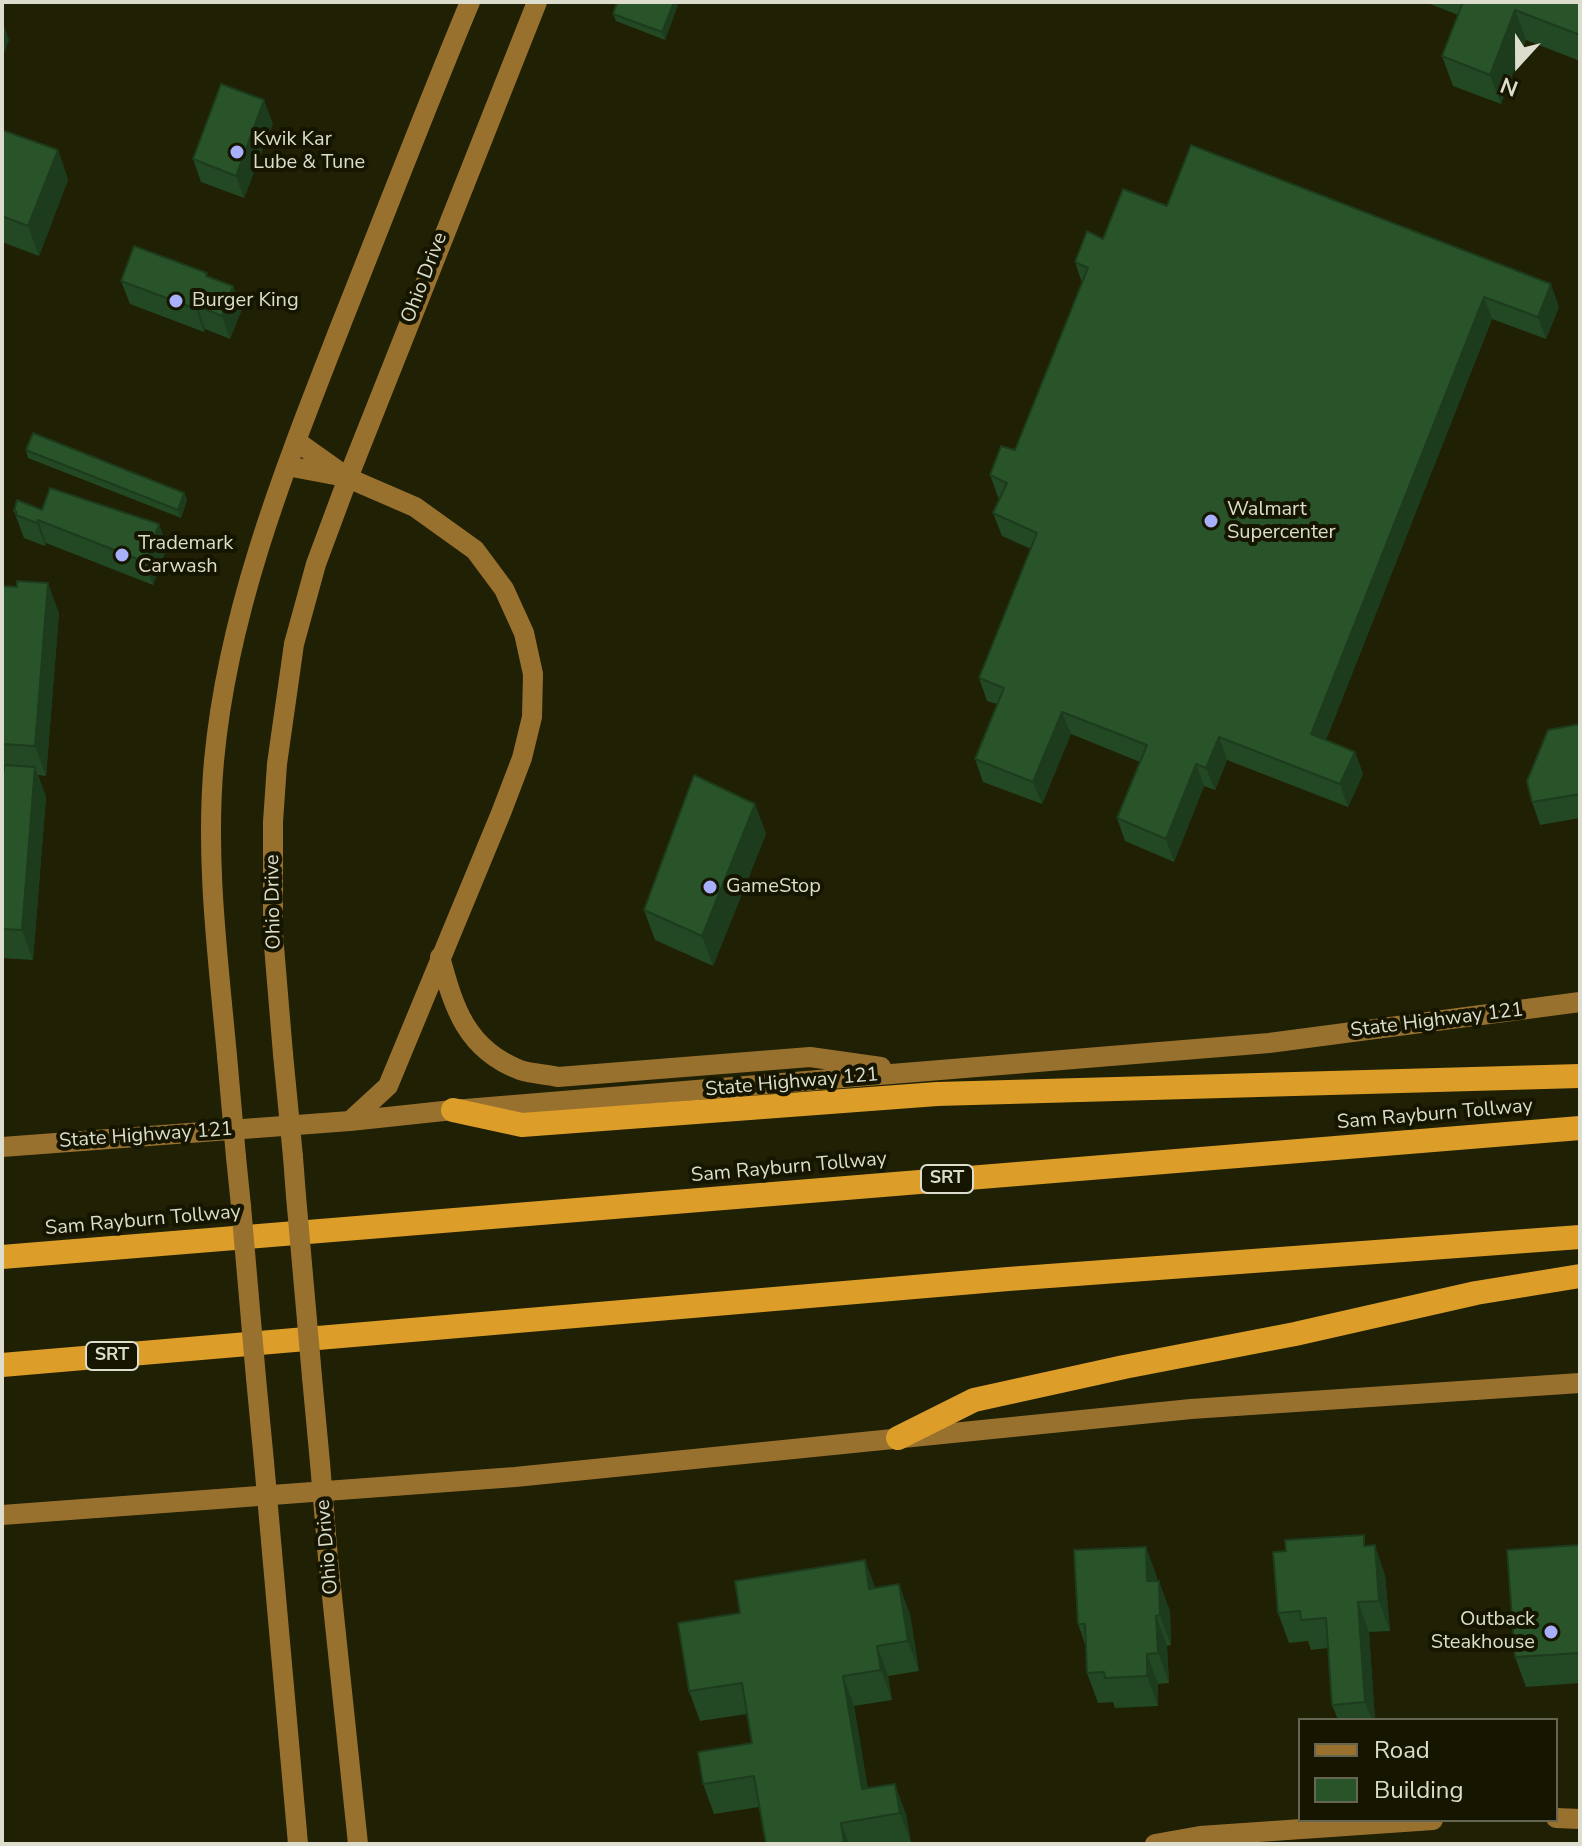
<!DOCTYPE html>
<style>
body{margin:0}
#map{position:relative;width:1582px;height:1846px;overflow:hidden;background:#1f2004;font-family:"Nunito Sans",sans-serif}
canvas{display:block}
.frame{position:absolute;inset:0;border:4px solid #dcddcd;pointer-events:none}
.legend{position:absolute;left:1298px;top:1718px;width:260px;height:104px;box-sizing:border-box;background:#161600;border:2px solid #656652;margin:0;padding:10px 14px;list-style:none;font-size:24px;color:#dcddcd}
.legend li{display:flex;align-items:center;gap:16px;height:40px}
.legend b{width:40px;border:2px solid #656652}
.north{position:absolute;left:1478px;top:24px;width:80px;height:80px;-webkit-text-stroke:6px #161600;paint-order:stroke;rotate:201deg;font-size:22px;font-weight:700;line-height:32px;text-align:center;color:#dcddcd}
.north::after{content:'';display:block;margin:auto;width:28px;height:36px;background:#dcddcd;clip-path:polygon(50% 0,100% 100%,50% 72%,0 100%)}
</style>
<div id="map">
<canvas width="1582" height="1846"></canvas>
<div class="frame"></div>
<ul class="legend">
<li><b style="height:10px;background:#99712f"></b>Road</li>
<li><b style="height:22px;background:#29542a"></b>Building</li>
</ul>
<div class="north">N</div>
</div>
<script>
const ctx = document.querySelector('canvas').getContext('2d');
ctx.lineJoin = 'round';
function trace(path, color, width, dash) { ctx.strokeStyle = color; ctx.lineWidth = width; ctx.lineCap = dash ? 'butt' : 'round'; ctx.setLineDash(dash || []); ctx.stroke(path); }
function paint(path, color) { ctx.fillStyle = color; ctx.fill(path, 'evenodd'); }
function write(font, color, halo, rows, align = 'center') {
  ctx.font = font + ' "Nunito Sans",sans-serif'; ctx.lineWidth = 8; ctx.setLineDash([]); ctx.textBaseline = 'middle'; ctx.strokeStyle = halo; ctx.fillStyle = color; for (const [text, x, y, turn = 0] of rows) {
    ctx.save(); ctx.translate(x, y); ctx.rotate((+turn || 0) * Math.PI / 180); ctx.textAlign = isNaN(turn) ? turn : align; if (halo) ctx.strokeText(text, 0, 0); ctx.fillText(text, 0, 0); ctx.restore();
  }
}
trace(new Path2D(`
 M296,441l52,37 67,29 60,43 29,39 20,44 9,41 -1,43 -10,41 -21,55 -113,273 -38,35
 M287,466l53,10
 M440,957c14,51 26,92 80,113 12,4 26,4 38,7l252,-20 71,10
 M283,1054l-10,-120v-112l4,-58 17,-120 22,-80 32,-86 189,-476
 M227,1056c-9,-99 -22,-196 -13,-295 14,-152 71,-293 126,-434 43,-108 85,-217 130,-325
 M2,1147l348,-26 103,-11 816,-67 311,-41
 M236,1157l5,49
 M293,1157l3,39
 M312,1377l8,86
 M256,1378l8,84
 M2,1515l513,-38 676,-68 389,-26
 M272,1552l26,292
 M328,1558l30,286
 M1556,1818l24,1
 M1155,1844l45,-8 233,-16`), '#99712f', 20);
trace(new Path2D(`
 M453,1110l69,15 415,-31 643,-18
 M2,1257l1578,-129
 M2,1365l1006,-86 572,-42
 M898,1438l76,-38 150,-33 171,-33 181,-41 104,-17`), '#dc9d29', 24);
trace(new Path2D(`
 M283,1054l10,103
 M227,1056l9,101
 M296,1196l16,181
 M241,1206l15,172
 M264,1462l8,90
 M320,1463l8,95`), '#99712f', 20);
paint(new Path2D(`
 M679,2l-14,38 -49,-19 -3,-7z
 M1425,2h155v59l-54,-21 -25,64 -48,-18 -11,-30 16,-41z
 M273,123l-29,75 -43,-16 -8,-23z
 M2,130l56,20 10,30 -29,76 -37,-14z
 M1167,206l392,101 -13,32 -54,-20 -166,421 29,12 8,22 -15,33 -121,-47 -12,30 -11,-4 -30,76 -49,-21 -8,-23 23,-56 -69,-28 -29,70 -59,-22 -8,-23 22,-55 -10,-3 -8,-23 52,-129 -29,-13 -9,-23 7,-15 -2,-1 -8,-22 25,-25 67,-167 -7,-21 28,-23z
 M209,278l24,8 9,23 -12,30 -25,-10 -1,3 -74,-28 -9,-23z
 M26,450l158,43 3,7 -6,18 -153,-60z
 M42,510l117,14 8,23 -14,38 -107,-42 -1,3 -21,-8 -10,-27z
 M2,586l57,27 -13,163 -8,-1 8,22 -13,163 -31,-2z
 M1580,724v94l-40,7 -8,-23z
 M755,804l11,30 -53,132 -58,-26 -11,-30z
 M1367,1545l18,30 5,56 -21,1 6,88h-37l-6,-15 -4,-57 -17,2 -3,-9 -19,2 -11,-30z
 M1580,1545v138l-54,4 -11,-30z
 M865,1560l10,28 35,26 9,57 -31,5 4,24 -38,6 14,83 38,25 5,29 -145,1 -7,-37 -45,7 -11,-30 49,-41 -5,-29 -47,7 -11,-30 51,-78z
 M1157,1577v4l13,30 1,34 -4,1 2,37 -11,1v22l-43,2 -2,-6 -15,1 -11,-30 -1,-26 -8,-23z`), '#234824');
paint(new Path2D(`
 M674,2h5l-14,38 -3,-8z
 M1515,10l11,30 -25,64 -11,-29z
 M4,25l5,15 -7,19v-30z
 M264,100l9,23 -29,75 -8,-22z
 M58,150l10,30 -29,76 -11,-30z
 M1551,284l8,23 -13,32 -8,-22z
 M233,286l9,23 -12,30 -8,-23z
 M1484,297l8,22 -173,438 -8,-23z
 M197,306l8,23 -1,3 -8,-23z
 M184,493l3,7 -6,18 -3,-8z
 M38,520l8,23 -1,3 -8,-23z
 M159,524l8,23 -14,38 -8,-23z
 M48,583l11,30 -13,163 -11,-30z
 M1062,712l9,22 -29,70 -9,-22z
 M1219,737l8,23 -12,30 -9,-22z
 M1355,752l8,22 -15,33 -8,-23z
 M1196,764l8,22 -30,76 -8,-23z
 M35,767l11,30 -13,163 -11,-30z
 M755,804l11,30 -53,132 -11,-30z
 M1375,1545l10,30 5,56 -11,-30z
 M1146,1547l11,30 1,34 -11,-30z
 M865,1560l11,30 -7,-1z
 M1159,1581l11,30 1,34 -11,-30z
 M899,1584l11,30 9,57 -11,-30z
 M1358,1602l11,30 6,88h-3l-7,-18z
 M1156,1616l11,30 2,37 -11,-30z
 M877,1646l11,30 4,24 -11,-30z
 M1147,1654l11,30v22l-11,-30z
 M843,1676l11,30 19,113 -11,-30z
 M895,1784l11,30 5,29 -11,-30z
 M841,1823l8,21h-4z`), '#1d3b1d');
const building = new Path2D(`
 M617,2h57l-12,30 -49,-18z
 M1463,2h117v33l-65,-25 -25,65 -48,-19z
 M221,84l43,16 -28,76 -43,-17z
 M2,130l56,20 -30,76 -26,-10z
 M1191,145l360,139 -13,33 -54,-20 -173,437 44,18 -15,32 -121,-47 -13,31 -10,-4 -30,75 -49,-21 30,-73 -85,-33 -29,70 -58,-23 29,-71 -25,-10 58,-145 -44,-20 14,-30 -17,-8 11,-29 14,4 73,-182 -13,-6 12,-31 16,8 20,-50 44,17z
 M134,246l73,27 -1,3 27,10 -11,30 -25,-10 -1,3 -75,-28z
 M33,433l151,60 -6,17 -152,-60z
 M50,488l109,36 -14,38 -107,-42 -1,3 -21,-8 1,-3 -3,-1 3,-11 25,10z
 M17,581l31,2 -13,163 -33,-2v-158l15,1z
 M1580,724v70l-48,8 -5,-21 21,-51z
 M4,765l31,2 -13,163 -20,-1v-158h2z
 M694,775l61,29 -53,132 -58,-26z
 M1364,1535v11l11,-1 4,56 -21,1 7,100 -33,3 -6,-87 -25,2 -1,-9 -22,2 -5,-61 13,-1 -1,-11z
 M1580,1545v108l-65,4 -8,-107z
 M1146,1547l1,34h12l1,34 -4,1 2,37 -11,1v22l-42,2 -1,-6 -17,1 -2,-49h-7l-4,-74z
 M865,1560l4,29 30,-5 9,57 -31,5 4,24 -38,6 19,113 33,-5 5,29 -59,10 3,19 -15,2h-63l-12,-68 -51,8 -5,-32 54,-9 -10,-60 -53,8 -11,-68 62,-10 -5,-32z`);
paint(building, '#29542a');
trace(building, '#1d3b1d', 2);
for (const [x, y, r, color] of [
 [237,152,8,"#a8b0fc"],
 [176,301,8,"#a8b0fc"],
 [1211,521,8,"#a8b0fc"],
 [122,555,8,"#a8b0fc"],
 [710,887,8,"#a8b0fc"],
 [1551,1632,8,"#a8b0fc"]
]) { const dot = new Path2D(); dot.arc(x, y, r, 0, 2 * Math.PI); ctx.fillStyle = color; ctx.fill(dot); trace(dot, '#161600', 3); }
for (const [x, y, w] of [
 [947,1179,52],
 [112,1356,52]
]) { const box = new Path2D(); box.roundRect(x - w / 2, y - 14, w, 28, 6); ctx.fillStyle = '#161600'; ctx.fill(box); trace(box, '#dcddcd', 2); }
write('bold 18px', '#dcddcd', null, [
 ["SRT",947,1179],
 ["SRT",112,1356]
]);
write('20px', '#dcddcd', '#161600', [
 ["Kwik Kar",253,140],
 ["Lube & Tune",253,163],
 ["Burger King",192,301],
 ["Walmart",1227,510],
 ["Supercenter",1227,533],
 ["Trademark",138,544],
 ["Carwash",138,567],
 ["GameStop",726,887],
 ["Outback",1535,1620,"right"],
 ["Steakhouse",1535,1643,"right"]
], 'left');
write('20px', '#dcddcd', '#161600', [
 ["Ohio Drive",425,278,-69],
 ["Ohio Drive",274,902,-91],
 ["State Highway 121",1437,1021,-7],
 ["State Highway 121",792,1083,-5],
 ["Sam Rayburn Tollway",1435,1115,-5],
 ["State Highway 121",146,1136,-4],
 ["Sam Rayburn Tollway",789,1168,-5],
 ["Sam Rayburn Tollway",143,1221,-5],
 ["Ohio Drive",328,1547,-95]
]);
</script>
